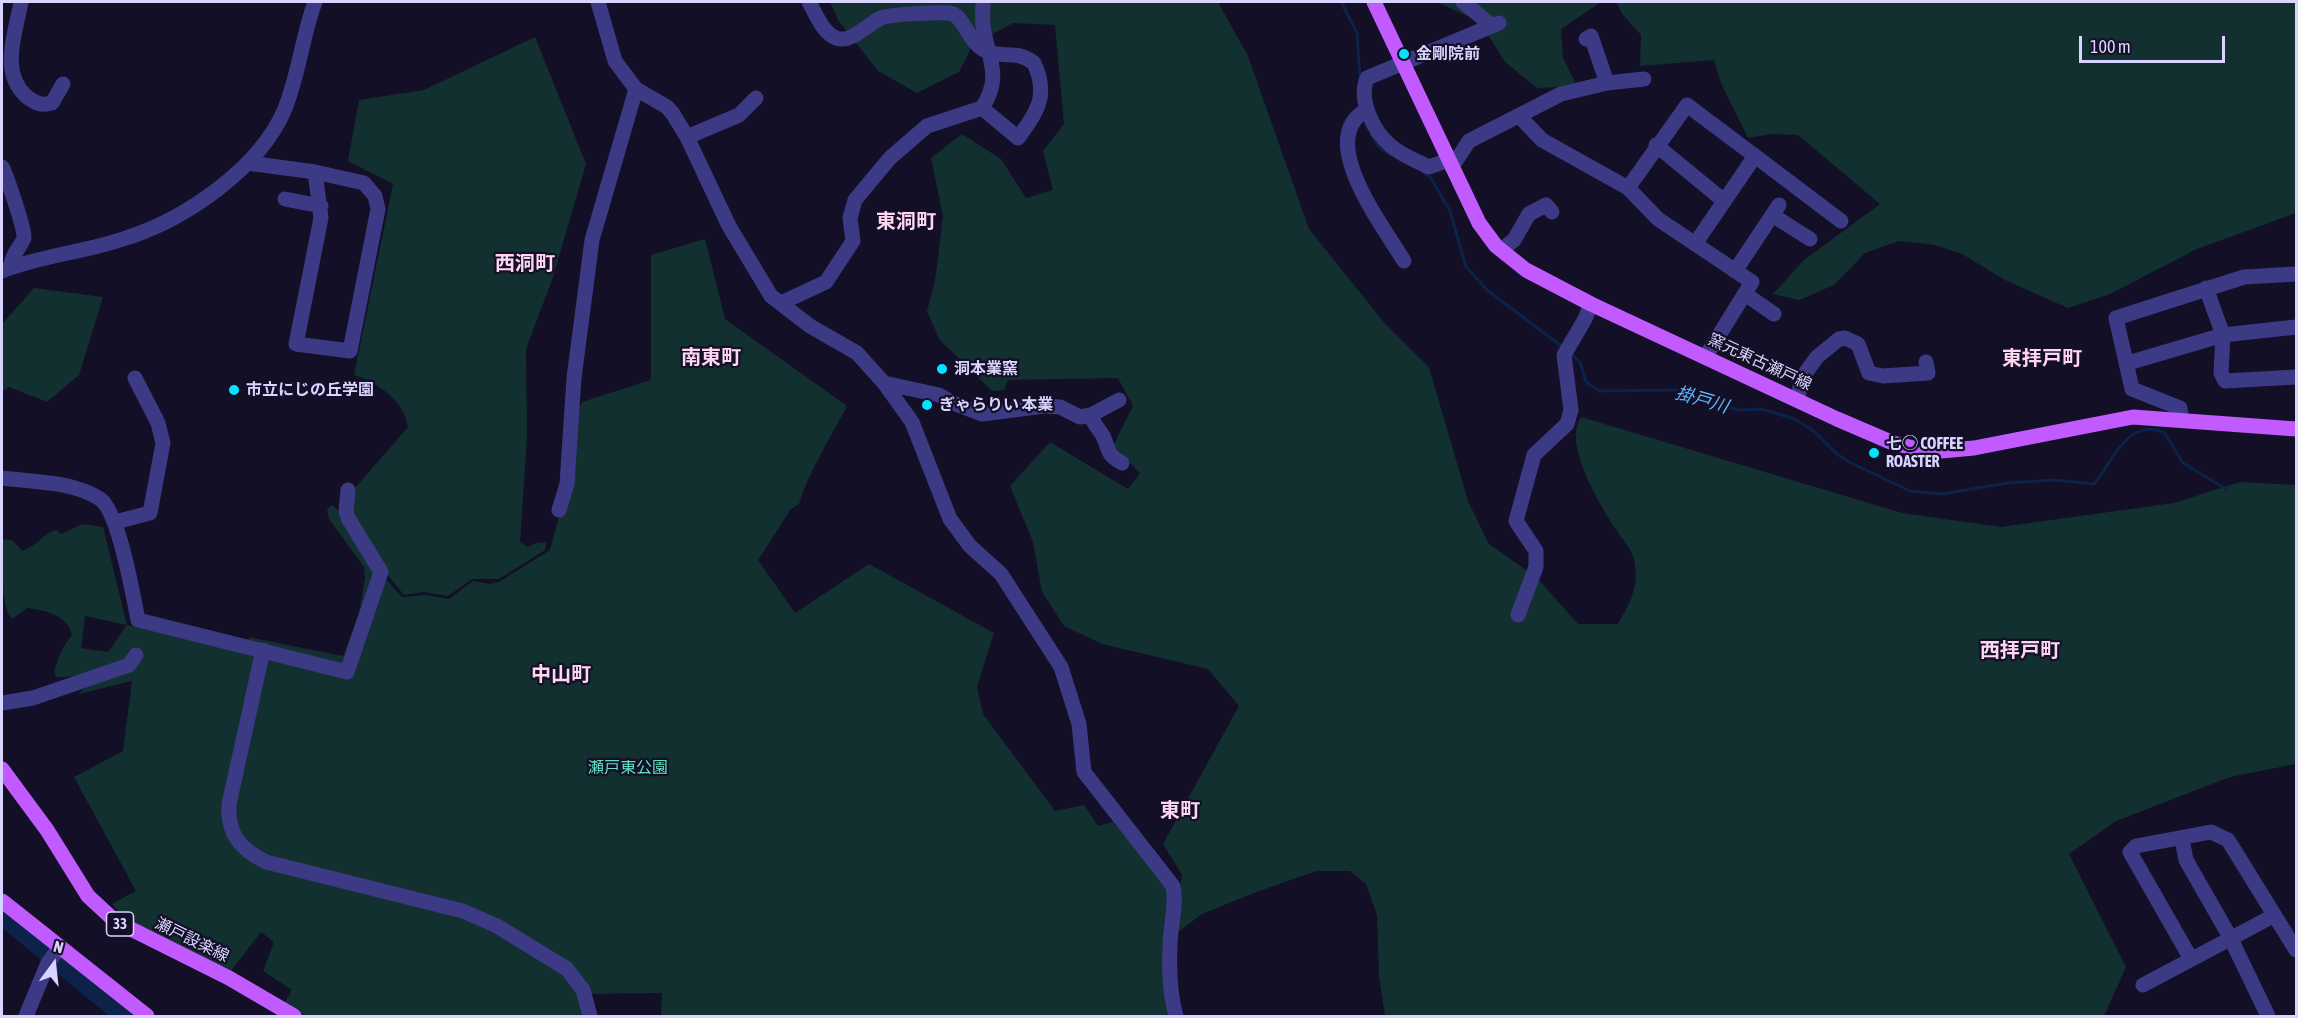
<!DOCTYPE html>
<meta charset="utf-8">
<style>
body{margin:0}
#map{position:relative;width:2298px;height:1018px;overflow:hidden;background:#130f26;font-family:"Asap Condensed",sans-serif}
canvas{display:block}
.frame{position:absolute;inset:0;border:3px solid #d9d4ff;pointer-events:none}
.north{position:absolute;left:24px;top:934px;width:60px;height:60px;-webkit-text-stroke:4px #130f26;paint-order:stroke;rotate:15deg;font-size:16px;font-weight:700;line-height:24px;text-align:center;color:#d9d4ff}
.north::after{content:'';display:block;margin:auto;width:21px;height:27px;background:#d9d4ff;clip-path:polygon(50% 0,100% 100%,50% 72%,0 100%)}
.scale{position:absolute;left:2079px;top:36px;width:146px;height:27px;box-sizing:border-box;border:3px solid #d9d4ff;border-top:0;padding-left:8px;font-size:18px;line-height:21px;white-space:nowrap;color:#d9d4ff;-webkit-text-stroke:4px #130f26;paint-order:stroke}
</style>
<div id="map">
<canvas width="2298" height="1018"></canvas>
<div class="frame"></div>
<div class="north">N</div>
<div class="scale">100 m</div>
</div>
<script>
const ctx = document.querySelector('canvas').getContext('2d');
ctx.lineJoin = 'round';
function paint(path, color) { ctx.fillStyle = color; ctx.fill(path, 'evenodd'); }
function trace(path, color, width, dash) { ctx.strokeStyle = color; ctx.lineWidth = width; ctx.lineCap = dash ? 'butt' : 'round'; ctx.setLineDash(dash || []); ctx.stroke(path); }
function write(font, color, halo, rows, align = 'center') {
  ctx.font = font + ' "Asap Condensed","Noto Sans JP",sans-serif'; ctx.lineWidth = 4.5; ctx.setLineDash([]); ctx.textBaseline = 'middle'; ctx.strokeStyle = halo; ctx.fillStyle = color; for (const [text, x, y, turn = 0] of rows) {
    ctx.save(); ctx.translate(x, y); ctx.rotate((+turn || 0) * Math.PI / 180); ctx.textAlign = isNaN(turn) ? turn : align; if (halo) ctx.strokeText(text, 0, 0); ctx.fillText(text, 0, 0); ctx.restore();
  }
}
paint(new Path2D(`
 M830,2h388l30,54 61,173 78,97 42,41 39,134 21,43 48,34 41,46h40c12,-21 22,-38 16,-65 -2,-9 -12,-20 -17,-28 -16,-24 -55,-87 -36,-114l321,96 99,14 173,-24 66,-21 56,3v279l-66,13 -114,44 -47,33 57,113 -22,49h-719l-6,-40 -2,-61 -11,-31 -16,-13h-34l-62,22 -52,21 -29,22 9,-61 -19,-31 76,-138 -31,-37 -106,-25 -38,-18 -22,-34 -9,-50 -23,-56 40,-44 78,47 12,-16 -27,-27 20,-40 -15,-28 -110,2 -4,10 -12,1 -53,-52 -12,-28 8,-30 8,-65 -12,-58 31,-24 39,25 25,39 27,-8 -10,-39 21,-27 -9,-99 -42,-2 -40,21 -14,28 -42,21 -39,-22 -40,-51z
 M1437,2h164l-40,27 2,29 14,28 -40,2 -32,-26 -25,-40z
 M1616,2h680v211l-99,36 -87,45 -42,14 -63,-28 -43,-26 -27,-9 -36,-4 -34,12 -31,32 -35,15 -26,-6 31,-34 76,-56 -82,-69 -26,-1 -24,4 -27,-55 -7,-23 -74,6 1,-31 -18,-20z
 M535,37l51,127 -34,116 -26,69 1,89 -7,104 8,5 10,-5 8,1 -1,7 -46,29h-27l-24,17 -24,-4 -20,3 -18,-22 -36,-64 5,-21 53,-61c-3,-26 -31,-45 -54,-52l39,-191 -45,-23 11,-61 65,-10z
 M705,239l20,80 122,87c-17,33 -37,63 -48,98l-8,5 -33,51 37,53 74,-49 125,69 -17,54 6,27 72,97 29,-6 14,21 15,-4 55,65 5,129h-512l1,-23 -79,1v22h-281l-19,-11 9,-15 -29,-19 11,-29 -13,-10 -30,39 -109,-55 -10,-12 24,-13 -62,-114 49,-26 9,-70 -53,13 15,-20c-8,2 -30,3 -38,3l-2,-5c4,-13 9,-27 18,-37 -6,-21 -25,-24 -45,-27l-15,11c-12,-13 -10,-60 -10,-80l10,1 10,11c14,-4 21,-18 34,-21l5,4 21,-10 21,3 24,98 222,53 37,-99 16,18 23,-2 24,4 24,-18 17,3 9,-2 51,-32 10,-37 17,-99 5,-12 69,-22v-125zM85,616l42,9 -19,27 -27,-4z
 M34,288l69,9 -24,78 -32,27 -38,-15 -7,4v-67z
 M333,505l12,14 31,47 -28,96 -6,2 -93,-21v-5h4l90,18 16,-43 6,-35 -1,-11 -35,-48 -2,-11z`), '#12302f');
trace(new Path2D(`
 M1341,2l16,31 3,46
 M1371,135l9,13 11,7
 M1423,172l8,6 19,33 16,56 21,23 77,58
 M1571,354l9,8 6,20 13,9 77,-1 62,20 23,-1 34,10 20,13 22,22 12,8 61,29 32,3 65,-11 47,-3 40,4c19,-22 32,-66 70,-52l19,31 43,26`), '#0c2248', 3);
trace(new Path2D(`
 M2,916l121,100`), '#0c2248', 18);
trace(new Path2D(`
 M21,2c-6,33 -21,70 5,94 9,7 15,10 26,7l11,-19
 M598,2l17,59 21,28 31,18 6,7 14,23 42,89 42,70 39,30 47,27 27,30 28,39 38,97 20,27 31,28 60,93 18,57 5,48 89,114c4,20 -3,40 -3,61 -1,22 0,48 6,69
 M809,2c7,12 13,30 27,36 15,6 33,-15 45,-20 9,-4 58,-6 69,-5 14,2 18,30 36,38 18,8 30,-2 48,12 15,32 3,50 -16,75l-36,-30
 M1463,2l29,24
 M1586,39l5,-3 16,47
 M1365,111c-49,29 18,115 39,150
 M1520,117l22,23 86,48 30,31 94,63 -46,74
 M687,137l52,-22 17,-17
 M1656,145l68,56
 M1755,156l86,65
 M1449,160l-20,7c-12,-6 -28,-12 -38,-21 -18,-15 -33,-46 -24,-68l132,-55
 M248,163l67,9 6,46 -25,126 54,7 28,-142 -3,-13 -11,-13 -49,-11
 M2,167c4,7 24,65 22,71 -4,10 -13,17 -13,29
 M1452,167l17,-26 92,-47 46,-11 37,-4
 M1628,188l59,-83 68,51 -60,88
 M285,199l36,7
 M1772,215l38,24
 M1501,250l13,-10 15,-26 17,-9 6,7
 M2,271c40,-16 86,-19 127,-34 58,-19 130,-69 155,-126 15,-36 18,-74 31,-109
 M1735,271l44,-66
 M2206,288l17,47 -2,38 4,8 71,-4
 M1745,294l29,20
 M781,303l45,-21 27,-41 -3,-23 5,-18 35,-42 37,-32 55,-18c21,-32 6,-49 1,-82 -1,-8 0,-17 0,-24
 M2128,363l95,-28 73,-8
 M884,383l55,12 14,8 29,11 62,-8 16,1 20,10 11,-2 28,-15
 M1798,400l3,-21 16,-22 22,-18 6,-1 13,6 11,29 14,3 45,-3 -2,-11
 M1091,415c2,10 8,13 12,21 7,15 3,18 19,27
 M2182,420l-2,-12 -48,-19 -16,-71 128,-41 52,-3
 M2,478c31,4 70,3 98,21 19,13 33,96 38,121l209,52 34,-100 -33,-54 -2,-7 2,-21
 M559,510l8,-26 7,-106 18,-138 44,-151
 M115,522l35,-9 13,-70 -5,-20 -23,-45
 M1518,615l18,-48v-16l-20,-30 18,-66 33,-31 4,-14 -7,-55 21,-36 6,-15
 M263,650l-34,154c-2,30 11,45 37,58l197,49 34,15 70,43 16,21 7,26
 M2,703l31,-5 96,-33 7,-10
 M2182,839l4,21 44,77 38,79
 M2191,959l-61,-107 6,-6 75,-14 17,8 68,110
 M2143,985l130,-69
 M26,1016l22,-53 11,-15`), '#3d3a85', 15);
trace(new Path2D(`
 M1374,2l105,221 17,23 30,24 65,34 246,115 56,24 37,9 44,-4 159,-31 163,12
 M2,769l45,61 41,66 27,25 114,57 65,38
 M2,901l145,115`), '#c25bff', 15);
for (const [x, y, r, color] of [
 [1404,54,6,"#00e5ff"],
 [942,369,6,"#00e5ff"],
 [234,390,6,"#00e5ff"],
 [927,405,6,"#00e5ff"],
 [1874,453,6,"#00e5ff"]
]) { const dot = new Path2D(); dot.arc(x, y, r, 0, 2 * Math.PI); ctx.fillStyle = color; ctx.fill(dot); trace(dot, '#130f26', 2); }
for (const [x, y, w] of [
 [120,924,27]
]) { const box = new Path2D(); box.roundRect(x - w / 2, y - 12, w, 24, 4.5); ctx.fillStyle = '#130f26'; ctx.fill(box); trace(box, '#d9d4ff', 1.5); }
write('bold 15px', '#d9d4ff', null, [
 ["33",120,924]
]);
write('bold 16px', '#d9d4ff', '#130f26', [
 ["金剛院前",1416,54],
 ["洞本業窯",954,369],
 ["市立にじの丘学園",246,390],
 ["ぎゃらりい 本業",939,405],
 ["七◯ COFFEE",1886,444],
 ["ROASTER",1886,462]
], 'left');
write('16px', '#d9d4ff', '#130f26', [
 ["窯元東古瀬戸線",1760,362,25],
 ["瀬戸設楽線",192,940,26]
]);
write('16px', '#5fe0c0', '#130f26', [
 ["瀬戸東公園",628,768]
]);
write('italic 18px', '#62b6ff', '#130f26', [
 ["掛戸川",1702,400,16]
]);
write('bold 20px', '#ffd6f0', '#130f26', [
 ["東洞町",906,222],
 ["西洞町",525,264],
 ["南東町",711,358],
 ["東拝戸町",2042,359],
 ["西拝戸町",2020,651],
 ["中山町",561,675],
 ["東町",1180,811]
]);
</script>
